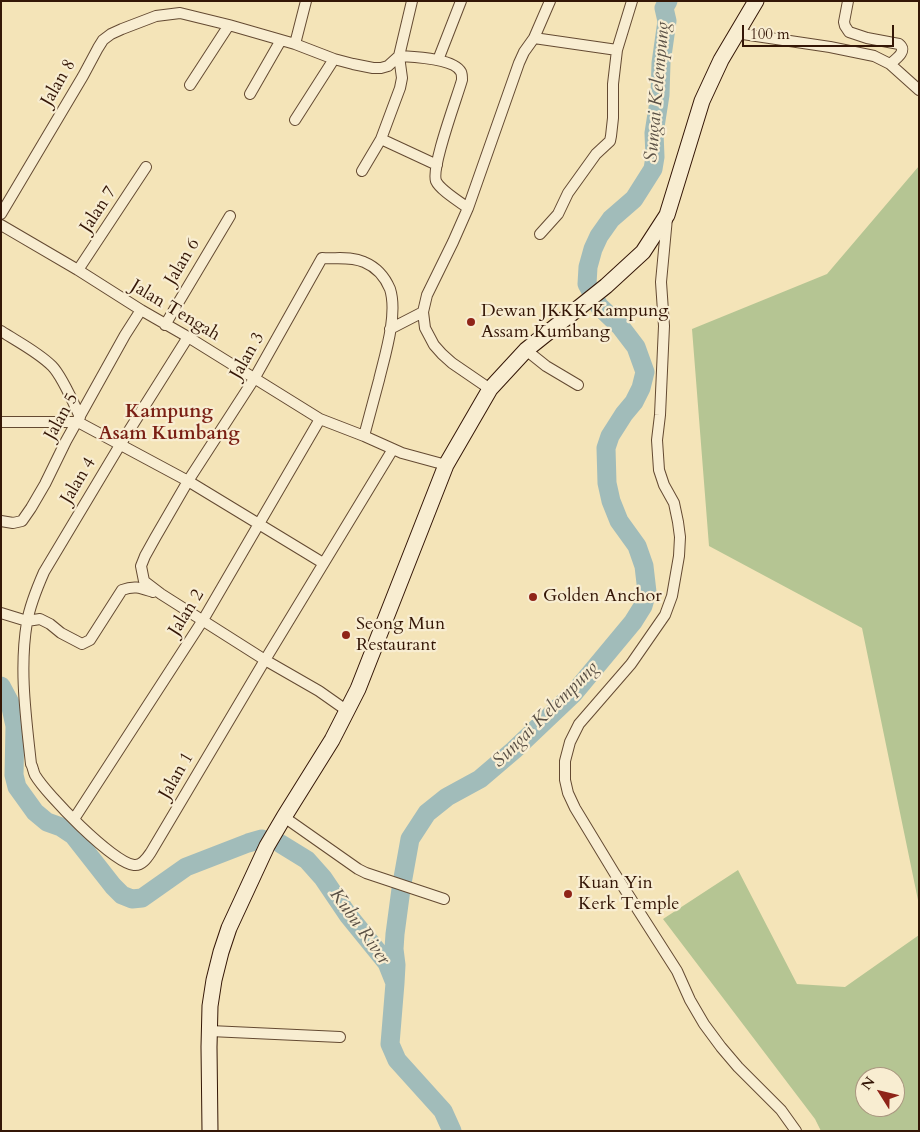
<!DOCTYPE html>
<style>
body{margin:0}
#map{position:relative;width:920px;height:1132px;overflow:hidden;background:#f4e4b8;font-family:Cardo,serif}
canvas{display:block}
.frame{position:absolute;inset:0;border:2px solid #341606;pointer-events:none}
.north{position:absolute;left:855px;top:1067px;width:50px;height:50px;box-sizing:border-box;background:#f8edd1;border:1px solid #aa9780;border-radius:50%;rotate:306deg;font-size:14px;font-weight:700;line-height:20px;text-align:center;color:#341606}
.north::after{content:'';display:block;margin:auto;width:18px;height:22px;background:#8f2418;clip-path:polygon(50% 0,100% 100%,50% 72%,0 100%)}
.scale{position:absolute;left:742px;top:25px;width:152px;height:22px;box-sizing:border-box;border:2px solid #341606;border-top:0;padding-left:6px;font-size:15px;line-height:18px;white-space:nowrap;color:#341606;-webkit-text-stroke:4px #f8edd1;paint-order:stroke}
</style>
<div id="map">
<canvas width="920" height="1132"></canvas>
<div class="frame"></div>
<div class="north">N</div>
<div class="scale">100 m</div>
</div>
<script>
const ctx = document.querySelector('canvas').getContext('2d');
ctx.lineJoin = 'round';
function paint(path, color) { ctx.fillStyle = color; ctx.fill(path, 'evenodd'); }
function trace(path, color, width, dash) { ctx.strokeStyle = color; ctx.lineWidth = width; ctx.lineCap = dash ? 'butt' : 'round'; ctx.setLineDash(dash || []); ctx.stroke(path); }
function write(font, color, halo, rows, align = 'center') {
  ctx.font = font + ' Cardo,serif'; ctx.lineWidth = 4.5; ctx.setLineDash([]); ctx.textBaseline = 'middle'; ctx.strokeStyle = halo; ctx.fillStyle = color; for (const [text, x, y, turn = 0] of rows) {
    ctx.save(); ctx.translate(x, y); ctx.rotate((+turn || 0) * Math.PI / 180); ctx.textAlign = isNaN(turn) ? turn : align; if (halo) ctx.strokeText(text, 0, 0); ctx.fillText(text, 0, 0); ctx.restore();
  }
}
paint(new Path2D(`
 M919,166v739l-57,-277 -153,-82 -17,-217 135,-55z
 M738,870l59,114 48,3 74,-52v196h-98l-6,-12 -152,-200zM865,1077h30v30h-30z`), '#b5c593');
trace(new Path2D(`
 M1,686l9,17 5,23 -1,49 3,12 18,25 12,10 14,5 12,8 40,51 9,9 10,4 10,-1 44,-31 62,-24 14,-4
 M281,844l26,16 16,18 25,37 39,48 8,20 -5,61 7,16 46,51 9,20
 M395,983l1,-18 -2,-16 1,-15 6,-45 9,-50 17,-26 20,-16 33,-18 34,-29 60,-57 59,-71 10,-16 4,-14 -3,-26 -7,-20 -18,-25 -8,-20 -4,-18 -1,-35 4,-12 14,-22 10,-12 7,-14 4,-16 -9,-25 -16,-21 -21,-20 -12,-22 1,-17 5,-18 6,-13 12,-17 23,-20 19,-30 2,-12 -1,-24 6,-38 1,-32 6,-42 -3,-13 4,-7`), '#a1bcba', 19);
const street = new Path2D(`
 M848,1l-4,21 1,4 4,6 18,6 32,6c9,7 -3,15 -9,20
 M736,33l94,14 44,9 16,8 29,26
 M534,38l83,12
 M295,44l11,-43
 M438,60l23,-59
 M190,85l39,-60
 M250,94l31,-54
 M295,120l39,-61
 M381,139l56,26
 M362,171l19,-32 19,-51 2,-10 -3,-22 13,-55
 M1,214l82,-138 15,-28 5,-8 8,-6 11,-5 34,-13 24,-3 49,12 66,19 39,15 19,5 20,4h8l7,-2 11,-10c14,1 55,2 62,16 1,2 1,5 1,8 -5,18 -31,86 -26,101 4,9 24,21 32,27
 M667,218l-6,64 3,44 -4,89 -3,25 2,30 5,15 10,18 4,19 2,15 -1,19 -7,40 -7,19 -34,49 -52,60 -9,18 -5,19v19l3,13 7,15 40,66 62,97 13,29 14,24 17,23 17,20 43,43 15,21
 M1,225l77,45 63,40 47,27 132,82 44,17 38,17 44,12
 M540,234l18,-20 10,-21 28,-39 14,-13 1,-5 2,-18v-34l4,-34 15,-49
 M78,270l68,-103
 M165,325l65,-109
 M390,329l33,-17
 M1,331c17,11 37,21 51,35 10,10 22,38 28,51
 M188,337l-68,108 -76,127c-7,16 -14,33 -17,50 -8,47 -1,95 4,142 2,3 2,7 4,11 11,19 78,88 99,90 8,1 13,-7 17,-13l114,-192 128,-211
 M526,350l20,16 32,19
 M490,389l-38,-26 -10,-9 -8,-9 -9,-17 -2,-16 4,-17 26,-53 15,-34 51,-145 5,-11 10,-14 16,-37
 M1,422h77l110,59 135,82
 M1,521l12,2 9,-2 9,-13 14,-24 21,-43 59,-106 16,-25
 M1,613l26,8 13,-2 10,5 11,9 21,11 8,-4 32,-50c13,-5 19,-2 31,2
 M346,710l-27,-19 -54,-31 -104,-66 -17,-13 -3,-15 4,-10 10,-18 33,-57 66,-102 68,-121c14,1 29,-2 42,4 12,5 21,15 26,27 8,25 -5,66 -11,91 -5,19 -10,37 -15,56
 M284,817l74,52 8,4 78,26
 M74,819l129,-199 117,-201
 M210,1031l130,6`);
const secondary = new Path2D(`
 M210,1131l-1,-84 1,-41 4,-26 7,-28 8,-24 38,-82 17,-29 48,-77 26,-51 68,-173 20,-51 44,-76 36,-39 80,-64 37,-34 24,-37 35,-114 19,-41 35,-59`);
trace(street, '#644a32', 12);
trace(secondary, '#341606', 17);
trace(street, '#f8edd1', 10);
trace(secondary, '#f8edd1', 15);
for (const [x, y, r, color] of [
 [471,322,5,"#8f2418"],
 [533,597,5,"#8f2418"],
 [346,635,5,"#8f2418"],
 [568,894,5,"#8f2418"]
]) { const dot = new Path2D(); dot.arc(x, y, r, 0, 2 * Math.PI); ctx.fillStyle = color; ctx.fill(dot); trace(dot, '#f8edd1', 2); }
write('18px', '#341606', '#f8edd1', [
 ["Jalan 8",59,83,-60],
 ["Jalan 7",99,210,-57],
 ["Jalan 6",183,262,-59],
 ["Jalan Tengah",175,311,31],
 ["Jalan 3",248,356,-60],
 ["Jalan 5",62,417,-61],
 ["Jalan 4",79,481,-59],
 ["Jalan 2",187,613,-58],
 ["Jalan 1",177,776,-60]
]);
write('18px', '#341606', '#f8edd1', [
 ["Dewan JKKK Kampung",481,312],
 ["Assam Kumbang",481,333],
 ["Golden Anchor",543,597],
 ["Seong Mun",356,625],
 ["Restaurant",356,646],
 ["Kuan Yin",578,884],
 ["Kerk Temple",578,905]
], 'left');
write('italic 19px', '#5a5045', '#f8edd1', [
 ["Sungai Kelempung",658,92,-85],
 ["Sungai Kelempung",546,715,-45],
 ["Kubu River",359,927,54]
]);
write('bold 19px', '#7a1f14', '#f8edd1', [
 ["Kampung",169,413],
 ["Asam Kumbang",169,435]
]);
</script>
